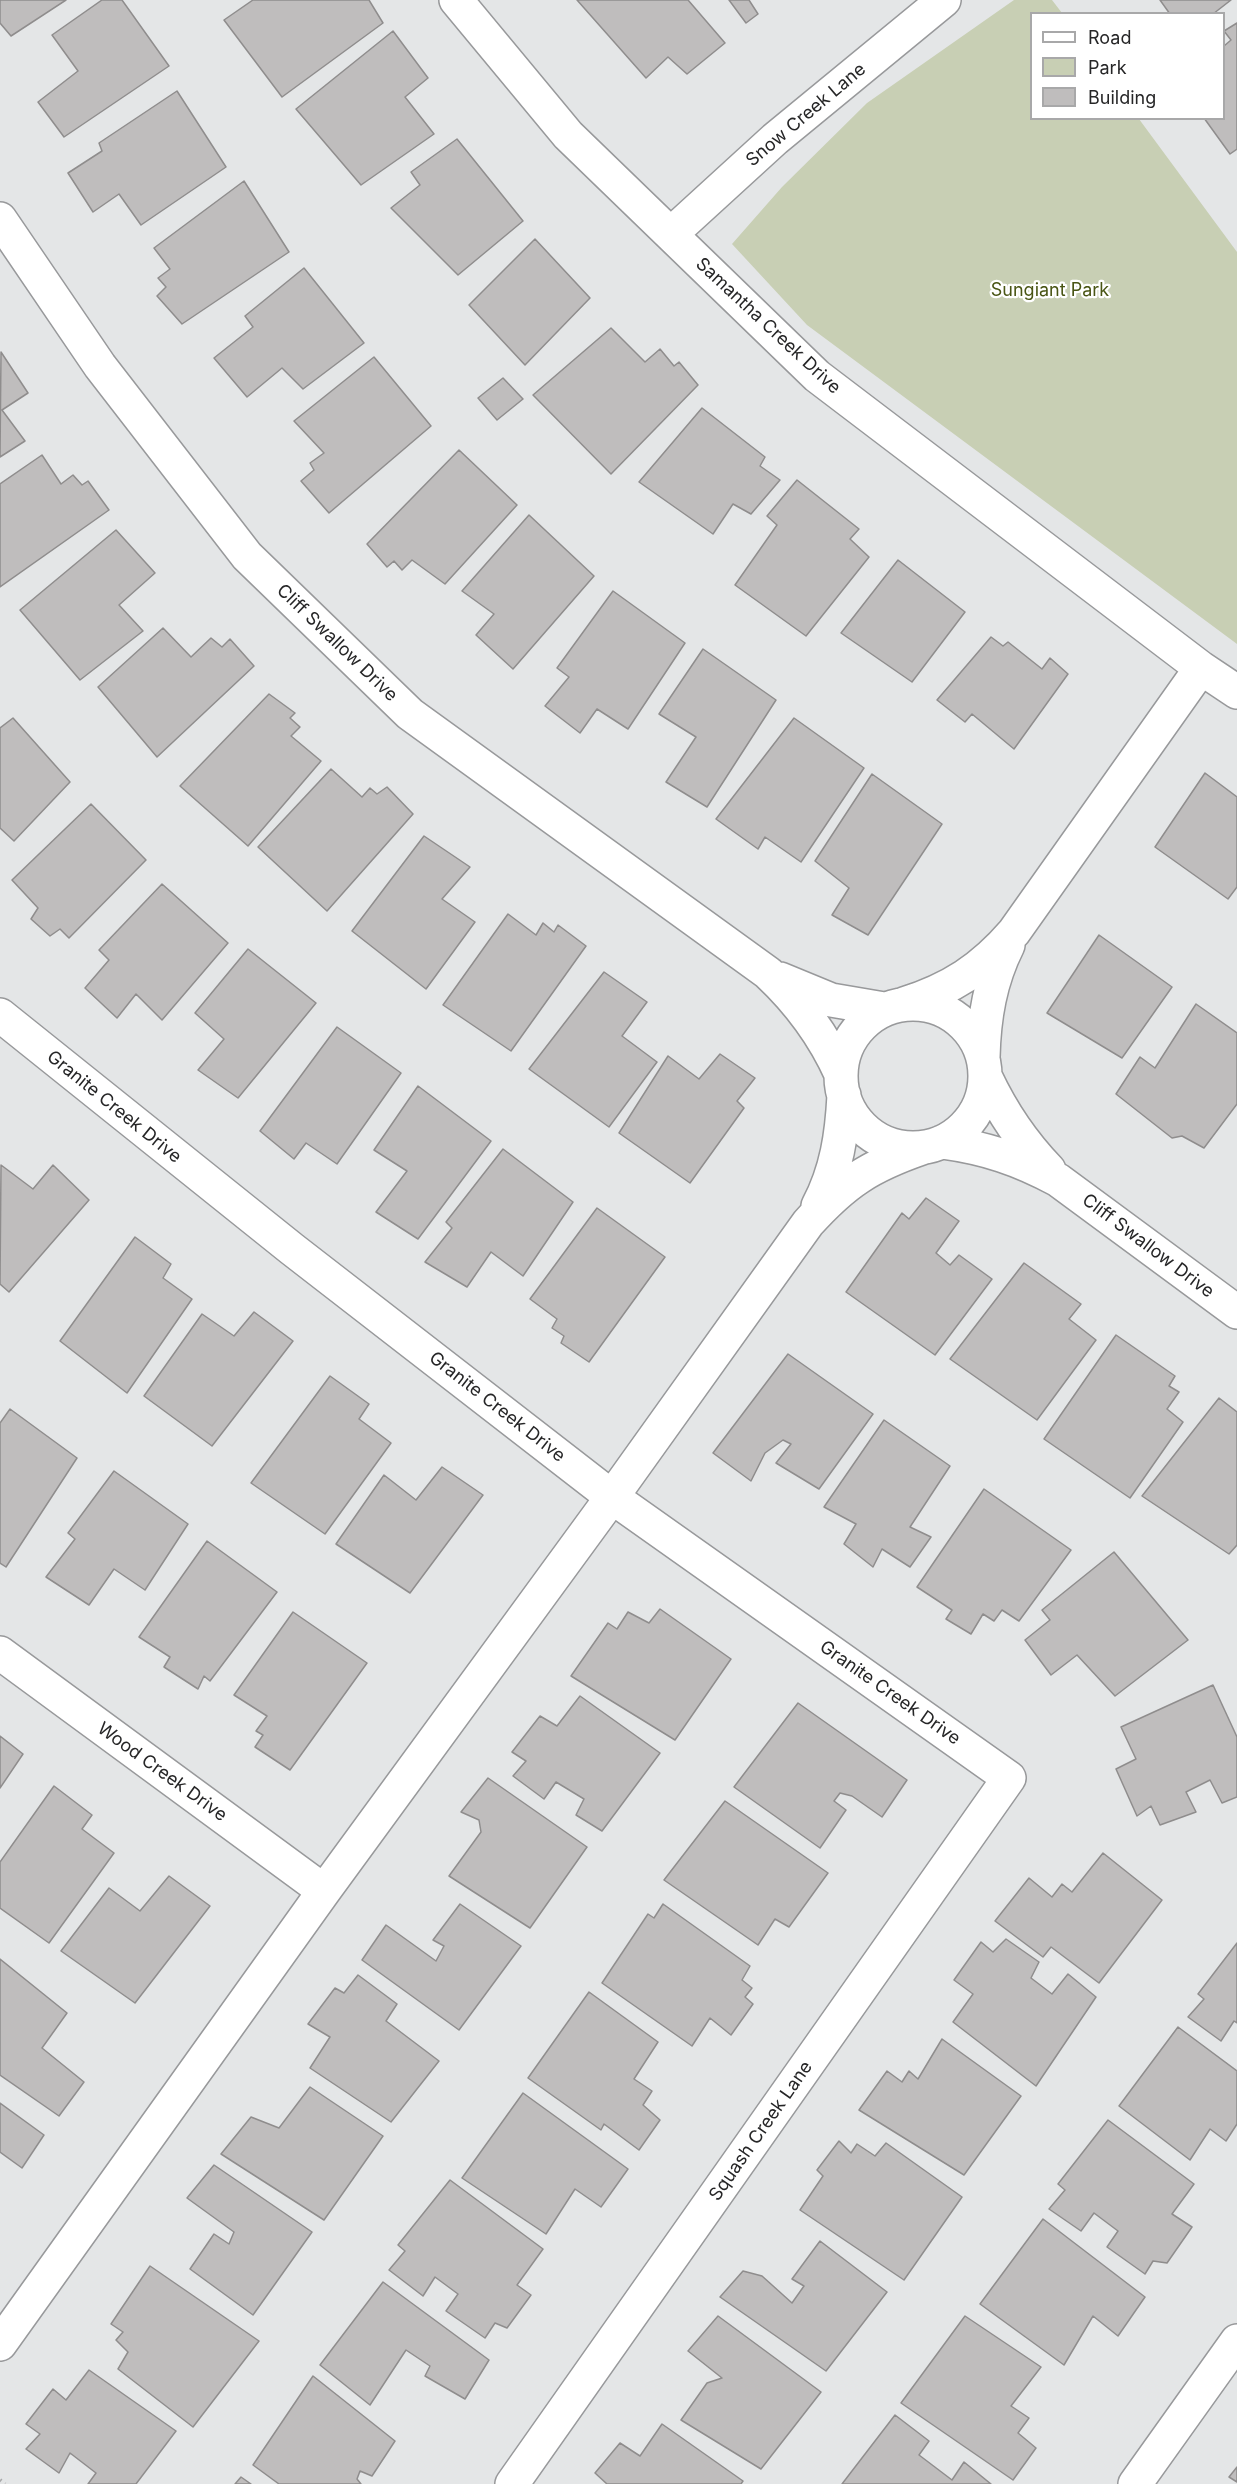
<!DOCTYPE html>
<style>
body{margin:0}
#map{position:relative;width:1237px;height:2484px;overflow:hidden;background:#e4e6e7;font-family:Inter,sans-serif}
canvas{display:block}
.legend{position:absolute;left:1030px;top:12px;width:195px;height:108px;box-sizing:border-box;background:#fff;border:2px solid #a8a8a9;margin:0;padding:8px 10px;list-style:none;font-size:18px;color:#262627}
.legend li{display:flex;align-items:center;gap:12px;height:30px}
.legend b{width:30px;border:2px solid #a8a8a9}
</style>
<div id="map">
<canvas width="1237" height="2484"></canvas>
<ul class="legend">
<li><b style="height:8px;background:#fff"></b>Road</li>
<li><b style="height:16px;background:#c8cfb4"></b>Park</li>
<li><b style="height:16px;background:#bfbdbd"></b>Building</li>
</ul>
</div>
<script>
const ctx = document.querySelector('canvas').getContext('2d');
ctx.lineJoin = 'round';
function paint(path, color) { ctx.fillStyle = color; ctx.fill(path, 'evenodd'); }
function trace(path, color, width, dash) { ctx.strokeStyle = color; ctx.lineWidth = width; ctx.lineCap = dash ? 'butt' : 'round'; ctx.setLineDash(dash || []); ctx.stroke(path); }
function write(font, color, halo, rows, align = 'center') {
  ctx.font = font + ' Inter,sans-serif'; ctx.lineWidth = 4.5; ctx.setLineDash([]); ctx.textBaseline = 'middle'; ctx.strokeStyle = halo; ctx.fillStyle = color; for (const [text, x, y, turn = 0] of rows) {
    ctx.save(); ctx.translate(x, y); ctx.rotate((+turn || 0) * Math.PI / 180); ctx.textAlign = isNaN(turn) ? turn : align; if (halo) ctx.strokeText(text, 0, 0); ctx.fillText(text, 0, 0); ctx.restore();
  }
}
paint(new Path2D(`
 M1014,0h38l10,13 -30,1v104l107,1 98,133v392l-430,-319 -75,-81 50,-57 85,-84z`), '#c8cfb4');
const building = new Path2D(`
 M0,0h66l-55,36 -11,-13z
 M102,0h20l47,66 -105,71 -26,-35 40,-31 -26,-36z
 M253,0h116l14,23 -101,74 -58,-77z
 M577,0h111l37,43 -38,31 -19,-17 -22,21z
 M729,0h20l9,14 -12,9z
 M1160,0h71l-18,14h-43z
 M1237,23v126l-7,5 -26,-36h20v-72l7,-6 -7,-9z
 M393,31l35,47 -23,19 29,37 -73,51 -65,-76z
 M177,91l49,76 -85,58 -22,-31 -26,18 -25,-39 34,-22 -3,-8z
 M457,139l66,82 -65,54 -67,-67 29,-23 -9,-13z
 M244,181l45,71 -107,72 -25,-28 9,-9 -8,-9 12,-9 -16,-21z
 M535,239l55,59 -65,67 -56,-60z
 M304,268l60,75 -61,46 -21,-21 -35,29 -33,-39 39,-31 -8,-11z
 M611,328l34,34 15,-13 14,17 5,-4 19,23 -87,89 -78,-79z
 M1,352l27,41 -26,17 23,31 -25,16z
 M374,357l57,69 -102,87 -28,-32 13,-11 -4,-7 14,-10 -30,-32z
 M503,378l20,21 -26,21 -19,-22z
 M702,408l63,49 -5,9 20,14 -29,34 -18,-10 -20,30 -74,-52z
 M459,450l58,55 -72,79 -33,-24 -10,10 -8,-9 -7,6 -20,-23z
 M42,455l19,29 12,-9 9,10 6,-4 21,29 -109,77v-103z
 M797,480l62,49 -9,10 19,18 -63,79 -71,-51 42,-60 -10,-9z
 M529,515l65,61 -81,93 -37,-34 18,-21 -32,-23z
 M116,530l39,43 -36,32 24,26 -63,49 -60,-70z
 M898,560l67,52 -53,70 -71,-49z
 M613,591l72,52 -57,86 -31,-20 -17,24 -35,-27 24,-29 -12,-9z
 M163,628l28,29 20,-19 11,9 8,-8 24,27 -97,91 -59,-70z
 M991,637l12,9 5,-4 34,27 8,-11 18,16 -54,75 -42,-35 -7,8 -28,-22z
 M703,649l73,51 -69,107 -41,-25 30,-45 -37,-23z
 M269,694l26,19 -5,5 10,9 -9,9 30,25 -73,85 -68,-60z
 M13,718l57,64 -56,59 -14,-13v-100z
 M794,718l70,50 -63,94 -36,-25 -7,12 -42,-30z
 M331,769l31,28 8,-9 7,6 10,-7 26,27 -86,97 -69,-64z
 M1205,773l32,24v90l-9,12 -73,-52z
 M872,774l70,50 -74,111 -36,-20 17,-27 -34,-27z
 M91,804l55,56 -77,78 -9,-9 -10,7 -19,-17 7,-11 -26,-28z
 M424,836l46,31 -28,32 33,23 -49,67 -74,-58z
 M162,884l66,59 -66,77 -26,-26 -19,24 -32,-30 24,-28 -10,-10z
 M508,914l28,21 7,-12 11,9 4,-7 28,21 -75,105 -68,-46z
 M1099,935l73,52 -50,71 -75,-45z
 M248,949l68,54 -78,95 -40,-28 26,-31 -29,-26z
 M604,972l43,30 -25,34 35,26 -48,65 -80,-58z
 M1196,1004l41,29v71l-33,44 -22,-12 -10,2 -56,-44 24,-37 15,11z
 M337,1027l64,46 -64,91 -31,-21 -12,16 -34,-28z
 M720,1054l35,24 -18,23 7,7 -54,75 -71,-50 49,-77 31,23z
 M418,1086l73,55 -73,98 -42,-27 31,-41 -33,-21z
 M503,1149l70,53 -50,74 -32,-24 -24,35 -42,-25 27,-34 -6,-6z
 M1,1165l32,24 20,-24 36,35 -80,92 -9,-8z
 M926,1198l33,23 -23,32 14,12 9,-10 33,24 -57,76 -89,-63 56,-79 7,6z
 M597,1208l68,49 -76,105 -28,-19 3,-7 -12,-8 5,-9 -27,-20z
 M135,1237l36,27 -8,14 29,21 -65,94 -67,-52z
 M1024,1263l57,41 -12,15 27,21 -59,80 -87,-61z
 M254,1312l39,29 -81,105 -68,-50 58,-82 32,22z
 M1116,1335l59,41 -6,10 10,6 -12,17 16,13 -53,76 -86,-59z
 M788,1354l85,60 -54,75 -43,-26 15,-19 -8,-4 -18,13 -14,28 -38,-28z
 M330,1376l39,28 -10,15 32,24 -66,91 -74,-51z
 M1219,1398l18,14v133l-8,9 -87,-58z
 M10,1409l67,49 -71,109 -6,-4v-140z
 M884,1420l66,46 -40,61 21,10 -21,30 -28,-18 -9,18 -29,-23 12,-20 -32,-17z
 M442,1467l41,28 -73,98 -74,-49 48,-69 32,25z
 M114,1471l74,53 -43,66 -31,-21 -25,36 -43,-28 29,-38 -7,-6z
 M984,1489l87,61 -52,71 -17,-11 -8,11 -11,-7 -12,20 -25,-15 6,-9 -35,-23z
 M207,1541l70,51 -67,89 -6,-5 -6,13 -34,-22 6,-10 -31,-20z
 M1114,1552l74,88 -73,56 -38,-41 -26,20 -26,-35 25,-20 -8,-10z
 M660,1609l71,50 -56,81 -104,-64 37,-53 9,6 11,-17 21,11z
 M293,1612l74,51 -77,107 -35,-23 8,-12 -7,-4 11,-15 -33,-21z
 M1213,1685l24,52v60l-15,6 -12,-23 -24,12 10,20 -36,13 -9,-19 -14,10 -21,-47 20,-10 -15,-32z
 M580,1696l80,57 -58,78 -26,-16 8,-16 -28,-17 -12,17 -31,-23 13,-15 -14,-9 28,-36 17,10z
 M798,1703l109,77 -25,37 -30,-21 -12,-3 -6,8 12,9 -26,38 -86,-61z
 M0,1736l23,18 -23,34z
 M488,1778l99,69 -57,81 -81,-52 32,-44 -2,-12 -18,-8z
 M54,1786l38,29 -10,14 32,24 -65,90 -49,-35v-46z
 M725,1801l103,72 -39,54 -14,-8 -17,26 -94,-65z
 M1103,1853l59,47 -63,83 -48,-36 -8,10 -48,-36 34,-43 23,19 10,-13 10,8z
 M169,1876l41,30 -75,97 -74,-52 48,-63 31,23z
 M460,1904l61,42 -62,84 -97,-70 24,-35 50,36 8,-15 -11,-6z
 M663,1904l87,62 -8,14 10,8 -7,9 8,7 -22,31 -21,-17 -18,28 -90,-63 46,-69 6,4z
 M1006,1939l33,23 -8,16 21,16 16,-20 28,23 -60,89 -83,-64 20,-28 -19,-14 27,-38 12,10z
 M1237,1943v80l-3,-2 -13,20 -33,-24 16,-18 -6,-5z
 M0,1959l67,54 -25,35 42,34 -25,34 -59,-41z
 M358,1975l39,29 -11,17 53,40 -48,61 -81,-54 20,-31 -22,-13 27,-36 9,5z
 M589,1992l69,50 -24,37 18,12 -9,14 17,15 -21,30 -35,-26 -3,6 -73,-52z
 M1178,2027l59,44v53l-11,17 -16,-12 -20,31 -71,-54z
 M942,2039l79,57 -57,79 -105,-65 28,-39 15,11 7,-11 9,8z
 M310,2087l73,49 -59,84 -103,-66 30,-37 28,11z
 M523,2093l105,76 -27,38 -26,-18 -29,45 -84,-56z
 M0,2103l44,32 -22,33 -22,-16z
 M1108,2120l86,64 -22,30 20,13 -25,36 -14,-2 -8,13 -38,-27 11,-16 -24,-18 -13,18 -32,-22 16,-19 -7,-6z
 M839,2141l12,12 6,-9 18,12 11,-13 76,54 -58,83 -104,-70 23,-34 -6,-6z
 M214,2165l98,67 -59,83 -63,-46 24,-35 15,10 5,-12 -47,-34z
 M450,2180l93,69 -26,36 14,10 -24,33 -12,-5 -10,15 -39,-27 12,-17 -23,-17 -12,19 -34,-26 16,-19 -7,-6z
 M1043,2219l102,78 -27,39 -25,-20 -29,49 -84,-61z
 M820,2241l67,51 -61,79 -106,-74 23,-26 19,5 30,27 12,-17 -12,-7z
 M150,2266l109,75 -66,86 -75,-58 10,-17 -12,-12 7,-8 -12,-8z
 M383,2282l106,78 -24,39 -40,-23 5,-10 -24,-16 -36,55 -50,-40z
 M718,2316l103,76 -60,77 -80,-49 26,-37 15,-5 -34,-27z
 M965,2316l76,51 -30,39 18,12 -11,15 18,15 -23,32 -112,-77z
 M89,2370l87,61 -40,53h-48l8,-11 -26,-20 -11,20 -33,-24 14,-15 -14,-10 27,-35 13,11z
 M313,2376l82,65 -23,35 -12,-5 -3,8 4,5h-82l-26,-19z
 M895,2415l34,26 -10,14 33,25 12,-18 27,22h-149z
 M662,2424l81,57 -2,3h-134l-12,-11 25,-30 20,13z
 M1237,2467v15l-8,-5z
 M241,2477l10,7h-16z`);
paint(building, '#bfbdbd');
trace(building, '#8f8d8d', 1.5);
const minor = new Path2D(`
 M456,0l112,135 249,241 384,292 36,24
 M0,219l100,147 147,190 163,158 358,259c32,30 55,61 73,101
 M671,234l104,-95 169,-139
 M780,979l51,21 53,9
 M904,1004c47,-15 78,-35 110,-72l187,-264
 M841 1076a72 72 0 1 1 144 0a72 72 0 1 1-144 0Z
 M0,1015l292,234 320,248 397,281 -497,706
 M983,1057c1,-40 7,-76 25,-112
 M986,1078c16,34 37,65 63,92
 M942,1142c44,6 77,17 116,38l179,132
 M818,1206c19,-36 24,-72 26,-111
 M0,1653l324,238
 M0,2344l324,-453 288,-394 196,-274c37,-41 62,-57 114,-75
 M1135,2484l102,-143`);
trace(minor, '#98999b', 36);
trace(new Path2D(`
 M0,2480l5,4`), '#a8a9aa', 4, [1.5, 4.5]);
trace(minor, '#fff', 33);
write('18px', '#262627', '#fff', [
 ["Snow Creek Lane",806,115,-40],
 ["Samantha Creek Drive",768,326,43],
 ["Cliff Swallow Drive",337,643,44],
 ["Granite Creek Drive",114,1107,39],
 ["Cliff Swallow Drive",1148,1246,37],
 ["Granite Creek Drive",497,1407,38],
 ["Granite Creek Drive",890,1693,35],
 ["Wood Creek Drive",162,1772,36],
 ["Squash Creek Lane",761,2131,-55]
]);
write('18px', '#495514', '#fff', [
 ["Sungiant Park",1050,291]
]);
</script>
